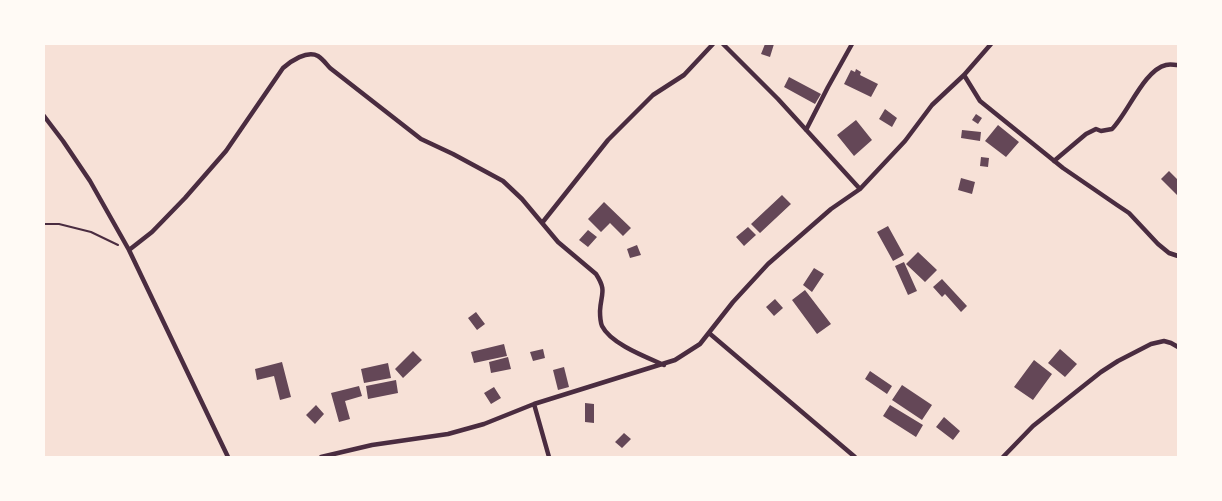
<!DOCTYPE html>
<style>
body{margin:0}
#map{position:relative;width:1222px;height:501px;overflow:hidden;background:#f7e1d7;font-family:"Archivo Narrow",sans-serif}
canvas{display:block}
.frame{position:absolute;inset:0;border:45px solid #fffaf5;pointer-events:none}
</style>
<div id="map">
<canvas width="1222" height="501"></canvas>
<div class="frame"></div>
</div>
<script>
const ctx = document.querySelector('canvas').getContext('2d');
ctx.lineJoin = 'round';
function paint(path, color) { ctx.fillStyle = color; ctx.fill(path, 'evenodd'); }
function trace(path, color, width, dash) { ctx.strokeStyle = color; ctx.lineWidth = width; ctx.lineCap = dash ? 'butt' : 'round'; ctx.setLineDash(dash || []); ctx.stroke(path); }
paint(new Path2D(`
 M765,44h9l-4,13 -9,-3z
 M856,69l5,3 -1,3 18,9 -7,13 -27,-13 7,-14 4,2z
 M789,77l32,17 -6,10 -31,-17z
 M885,109l12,9 -5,9 -13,-8z
 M976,114l6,4 -4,6 -6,-4z
 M856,120l16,20 -18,16 -17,-21z
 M998,125l21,17 -13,15 -21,-16z
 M962,130l19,2 -1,9 -19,-3z
 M981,157l8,1 -1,9 -8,-1z
 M1169,171l9,9v16l-17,-17z
 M961,178l14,4 -3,12 -14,-4z
 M782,195l9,9 -31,29 -9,-9z
 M604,202l27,26 -8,8 -13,-13 -9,9 -13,-13z
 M888,226l16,29 -11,6 -16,-29z
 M748,227l8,8 -12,11 -8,-9z
 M588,230l9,7 -9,10 -9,-7z
 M637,245l4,10 -11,3 -3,-9z
 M918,252l19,18 -12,12 -19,-18z
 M904,262l13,29 -9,4 -13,-29z
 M814,268l10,6 -12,18 -9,-7z
 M942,279l25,27 -6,6 -16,-18 -3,3 -9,-10z
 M805,290l26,34 -14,10 -25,-34z
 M775,299l8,9 -9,8 -8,-9z
 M476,312l9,12 -8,6 -9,-12z
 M504,344l3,12 -33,7 -3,-11z
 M543,349l2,9 -12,3 -3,-9z
 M1060,349l17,15 -12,13 -17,-14z
 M413,351l9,9 -19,18 -8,-9z
 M508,357l3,12 -20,4 -2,-11z
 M1034,360l18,14 -19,26 -19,-13z
 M282,362l9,35 -11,3 -6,-24 -17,4 -2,-11z
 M388,363l3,15 -27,5 -3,-14z
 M564,367l5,20 -11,3 -5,-20z
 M870,371l22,15 -5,8 -22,-15z
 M396,380l2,13 -30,6 -2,-13z
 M902,385l30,20 -10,15 -30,-20z
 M359,386l3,10 -17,5 5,18 -11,3 -8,-29z
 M494,387l7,11 -10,6 -7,-11z
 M585,403l9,1v19l-9,-1z
 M316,405l8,9 -9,10 -9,-9z
 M890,405l33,20 -7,12 -33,-21z
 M944,417l16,14 -7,9 -17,-13z
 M624,433l7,6 -9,9 -7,-6z`), '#644757');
trace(new Path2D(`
 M44,224h15l32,8 27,13`), '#4a2c40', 2);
trace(new Path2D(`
 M723,44l55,55 82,90
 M964,75l16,26 83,67 54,37 12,8 29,31 11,9 9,3
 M44,116l19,25 27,40 39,69 99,207
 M806,130l22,-43 24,-43
 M1054,161l32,-27 10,-5 5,2 11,-2c16,-16 32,-59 54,-64 4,-1 8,0 12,0
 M542,223l66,-83 45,-45 31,-20 29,-31
 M129,250l23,-18 33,-34 41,-47 57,-83c8,-7 24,-18 35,-12 5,3 9,9 12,12l91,71 32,15 50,27 19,18 36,43 38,32c11,17 5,19 4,37 0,5 0,10 2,15 9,18 44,31 62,39
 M709,333l146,124
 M534,404l15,53
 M321,457l51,-12 76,-11 36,-10 50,-20 141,-44 25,-16 33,-42 35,-38 63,-55 29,-20 45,-48 27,-36 32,-30 27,-31
 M1003,457l30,-31 68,-54 17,-11 33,-17 13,-3 7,2 7,4`), '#4a2c40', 4.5);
</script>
